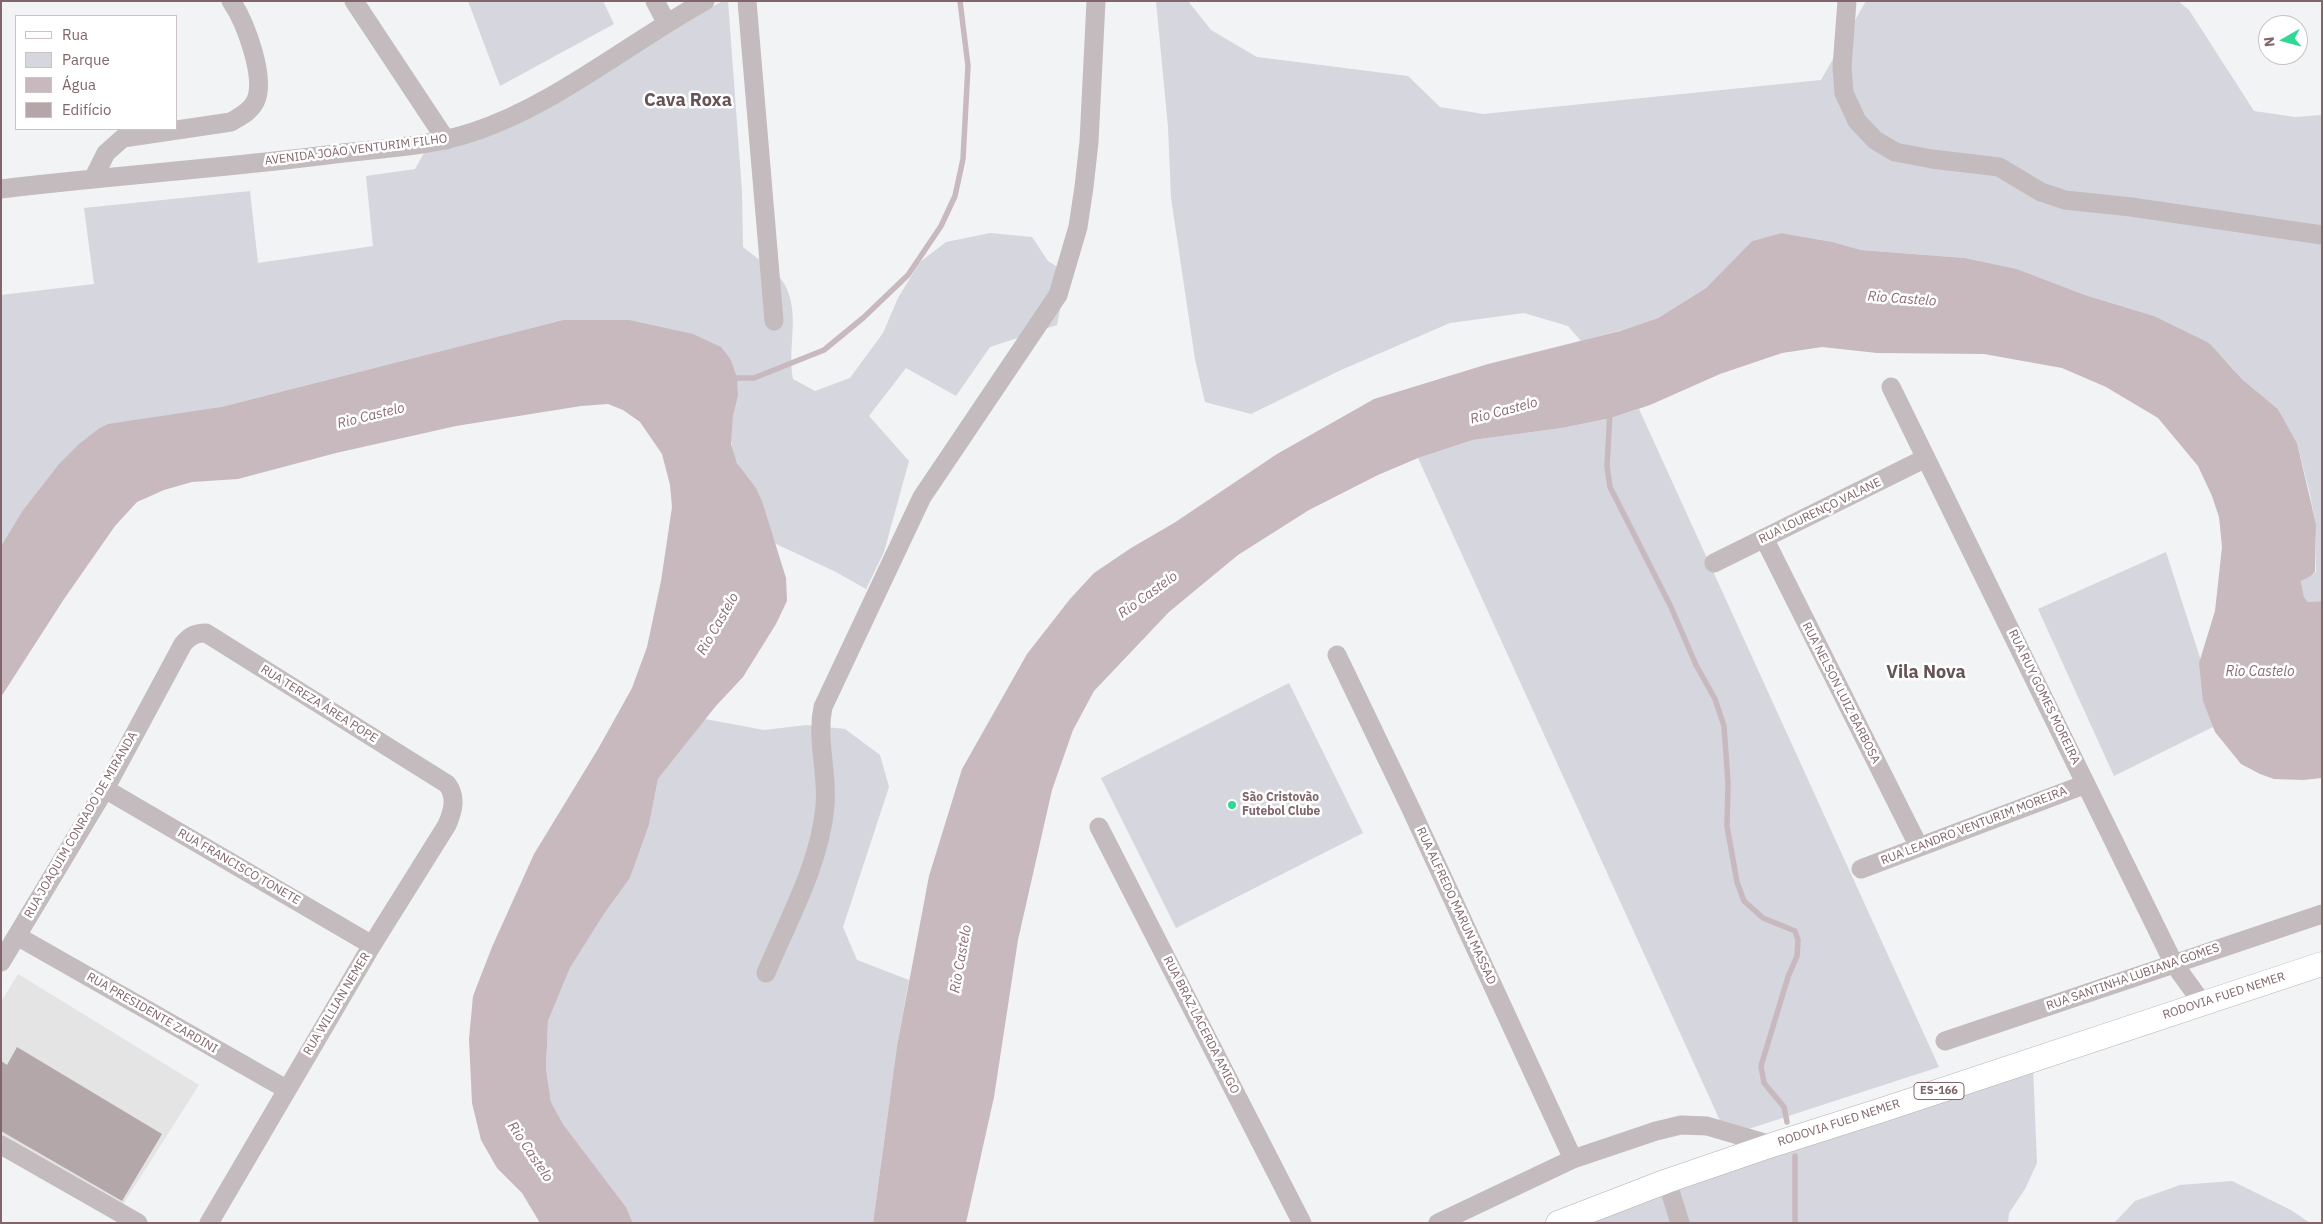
<!DOCTYPE html>
<meta charset="utf-8">
<style>
body{margin:0}
#map{position:relative;width:2323px;height:1224px;overflow:hidden;background:#f1f3f5;font-family:"IBM Plex Sans",sans-serif}
canvas{display:block}
.frame{position:absolute;inset:0;border:2px solid #80656a;pointer-events:none}
.legend{position:absolute;left:15px;top:15px;width:162px;height:115px;box-sizing:border-box;background:#fff;border:1px solid #ccc1c3;margin:0;padding:6px 9px;list-style:none;font-size:15px;color:#80656a}
.legend li{display:flex;align-items:center;gap:10px;height:25px}
.legend b{width:25px;border:1px solid #ccc1c3}
.north{position:absolute;left:2258px;top:15px;width:50px;height:50px;box-sizing:border-box;background:#fff;border:1px solid #ccc1c3;border-radius:50%;rotate:263deg;font-size:14px;font-weight:700;line-height:20px;text-align:center;color:#80656a}
.north::after{content:'';display:block;margin:auto;width:18px;height:22px;background:#2dd994;clip-path:polygon(50% 0,100% 100%,50% 72%,0 100%)}
</style>
<div id="map">
<canvas width="2323" height="1224"></canvas>
<div class="frame"></div>
<ul class="legend">
<li><b style="height:6px;background:#fff"></b>Rua</li>
<li><b style="height:14px;background:#d5d6de"></b>Parque</li>
<li><b style="height:14px;background:#c8b9bf"></b>Água</li>
<li><b style="height:14px;background:#b4a7aa"></b>Edifício</li>
</ul>
<div class="north">N</div>
</div>
<script>
const ctx = document.querySelector('canvas').getContext('2d');
ctx.lineJoin = 'round';
function paint(path, color) { ctx.fillStyle = color; ctx.fill(path, 'evenodd'); }
function trace(path, color, width, dash) { ctx.strokeStyle = color; ctx.lineWidth = width; ctx.lineCap = dash ? 'butt' : 'round'; ctx.setLineDash(dash || []); ctx.stroke(path); }
function write(font, color, halo, rows, align = 'center') {
  ctx.font = font + ' "IBM Plex Sans",sans-serif'; ctx.lineWidth = 5; ctx.setLineDash([]); ctx.textBaseline = 'middle'; ctx.strokeStyle = halo; ctx.fillStyle = color; for (const [text, x, y, turn = 0] of rows) {
    ctx.save(); ctx.translate(x, y); ctx.rotate((+turn || 0) * Math.PI / 180); ctx.textAlign = isNaN(turn) ? turn : align; if (halo) ctx.strokeText(text, 0, 0); ctx.fillText(text, 0, 0); ctx.restore();
  }
}
paint(new Path2D(`
 M18,974l181,111 -77,121 -121,-71v-133z`), '#e4e4e5');
paint(new Path2D(`
 M468,1h135l11,23 -114,62z
 M723,1h5l14,190 1,56c11,9 38,27 43,40 14,29 1,62 7,92l22,12 35,-13 33,-45 15,-35 22,-36 26,-20 44,-9 42,4 16,24 19,12 -10,52 -67,22 -34,49 -50,-28 -37,48 40,45 -25,91 -18,37 -30,-17 -62,-29c-7,-16 -9,-35 -16,-51 -5,-10 -15,-18 -20,-28 -12,-22 -6,-46 0,-68l-109,-76h-66l-342,87 -123,22 -40,36 -35,45 -22,36v-251l93,-11 -10,-76 166,-17 8,72 115,-17 -7,-70 49,-7 15,-26 53,-15z
 M1156,1h32l23,29 46,27 151,19 32,31 43,7 338,-34 45,-79h312l11,9 65,101 41,6 27,-2v486l-14,1 -4,-5 -3,-17 10,-4 5,-4v-48l-7,-34 -12,-47 -19,-34 -35,-29 -15,-17 -74,-47 -69,-21 -68,-26 -52,-11 -104,-8 -28,-8 -52,-9 -29,8 -46,47 -48,30 -32,11 -45,12 -13,-15 -44,-13 -74,10 -109,47 -90,44 -46,-12 -10,-43 -24,-161 -3,-71z
 M1639,409l300,658 -212,69 -309,-678 55,-18 89,-12 49,-10z
 M2166,552l55,171 -107,53 -76,-167z
 M1289,683l74,150 -187,95 -75,-150z
 M705,719l59,11 43,-5 38,4 35,26 9,32 -46,140 14,33 52,20 -12,66 -24,177h-240l-7,-16 -63,-83 -12,-22 -5,-33 2,-48 22,-53 34,-54 26,-36 19,-53 9,-46z
 M2033,1067l4,96 -12,26 -16,24 -1,10h-438z
 M2232,1181l59,29 19,13h-196l21,-22 45,-16z`), '#d5d6de');
paint(new Path2D(`
 M1781,233l52,9 28,8 104,8 52,11 68,26 69,21 55,27 34,37 35,29 19,34 19,81 -1,48 -4,4 -10,5 3,16 4,5 14,-1v177l-19,2 -29,-1 -14,-5 -19,-10 -26,-32 -12,-31 -4,-38 16,-52 7,-64 -3,-30 -7,-21 -14,-30 -40,-48 -52,-31 -44,-19 -78,-14 -107,-1 -55,-6 -40,6 -62,21 -70,31 -39,13 -49,10 -89,12 -55,18 -40,17 -69,35 -71,45 -69,57 -75,79 -21,39 -21,60 -34,150 -24,157 -28,126h-93l24,-177 32,-170 33,-107 65,-115 43,-55 24,-26 37,-25 43,-25 103,-69 97,-55 114,-35 132,-33 38,-13 48,-30 46,-47z
 M563,320h66l64,14 28,13 10,13 6,18 1,18 -5,20 -2,28 6,19 19,25 6,13 24,77 1,23 -11,23 -33,53 -28,30 -57,72 -9,46 -19,53 -26,36 -34,54 -22,53 -2,48 5,33 12,22 63,83 7,16h-93l-18,-30 -25,-25 -16,-28 -9,-37 -3,-64 4,-43 19,-49 42,-93 64,-105 34,-61 15,-41 14,-66 11,-74 -2,-22 -8,-31 -22,-32 -17,-12 -15,-6 -27,2 -125,20 -120,27 -98,26 -46,3 -28,8 -27,12 -22,24 -51,73 -63,98v-151l22,-36 35,-45 20,-20 20,-16 10,-5 113,-17z`), '#c8b9bf');
trace(new Path2D(`
 M731,382l6,-4h17l70,-28 39,-32 45,-43 33,-49 14,-30 8,-37 5,-93 -8,-65
 M1610,412l-3,54 3,21 61,120 25,58 19,34 9,27 4,57 -1,43 10,56 7,19 19,17 32,13 3,9 -1,16 -9,21 -27,89 3,17 20,24 3,15
 M1795,1223v-67`), '#c8b9bf', 5.5);
paint(new Path2D(`
 M17,1047l145,87 -40,67 -121,-70v-70l6,4z`), '#b4a7aa');
const major = new Path2D(`
 M1558,1223l109,-42 105,-36 110,-35 440,-146`);
trace(major, '#b7afb1', 25);
trace(new Path2D(`
 M354,1l92,139
 M655,1l11,21
 M747,1l27,320
 M1847,1l-5,66 2,26 13,28 18,19 20,12 37,7 67,8 42,25 24,8 66,7 191,28
 M94,177l12,-24 17,-15 108,-16c8,-5 19,-10 24,-20 12,-23 -10,-81 -24,-101
 M1,189c114,-14 228,-21 342,-36 42,-5 89,-7 130,-21 82,-27 156,-89 232,-131
 M1891,387l283,577 29,40
 M1764,538l155,309
 M1714,563l212,-105
 M1337,655l74,154 162,350
 M105,789l267,156
 M1099,827l203,396
 M1861,869l225,-85
 M17,936l269,153
 M1,962l104,-173 78,-145c7,-8 12,-11 23,-11l241,151c10,13 6,27 0,41l-75,120 -163,278
 M766,973c22,-53 54,-109 59,-167 3,-34 -9,-66 -2,-99l99,-210 136,-202 20,-68 6,-40 5,-45 7,-141
 M1945,1041l377,-127
 M1,1145l137,78
 M1667,1181l13,42
 M1438,1223l135,-64 83,-28 25,-6 26,1 65,19`), '#c3bbbd', 19);
trace(major, '#fff', 24);
for (const [x, y, r, color] of [
 [1232,805,5,"#2dd994"]
]) { const dot = new Path2D(); dot.arc(x, y, r, 0, 2 * Math.PI); ctx.fillStyle = color; ctx.fill(dot); trace(dot, '#fff', 2); }
for (const [x, y, w] of [
 [1939,1091,50]
]) { const box = new Path2D(); box.roundRect(x - w / 2, y - 8.5, w, 17, 4); ctx.fillStyle = '#fff'; ctx.fill(box); trace(box, '#80656a', 1); }
write('bold 11px', '#80656a', null, [
 ["ES-166",1939,1091]
]);
write('12px', '#80656a', '#fff', [
 ["AVENIDA JOÃO VENTURIM FILHO",356,150,-7],
 ["RUA LOURENÇO VALANE",1820,511,-26],
 ["RUA NELSON LUIZ BARBOSA",1841,693,63],
 ["RUA RUY GOMES MOREIRA",2044,697,64],
 ["RUA TEREZA ÁREA POPE",319,704,32],
 ["RUA JOAQUIM CONRADO DE MIRANDA",81,825,-60],
 ["RUA LEANDRO VENTURIM MOREIRA",1974,826,-21],
 ["RUA FRANCISCO TONETE",239,867,30],
 ["RUA ALFREDO MARUN MASSAD",1456,906,65],
 ["RUA SANTINHA LUBIANA GOMES",2133,977,-19],
 ["RODOVIA FUED NEMER",2224,996,-18],
 ["RUA WILLIAN NEMER",337,1004,-59],
 ["RUA PRESIDENTE ZARDINI",152,1013,30],
 ["RUA BRAZ LACERDA AMIGO",1201,1025,63],
 ["RODOVIA FUED NEMER",1839,1123,-18]
]);
write('bold 12px', '#80656a', '#fff', [
 ["São Cristovão",1242,798],
 ["Futebol Clube",1242,812]
], 'left');
write('italic 14px', '#8b6b77', '#fff', [
 ["Rio Castelo",1902,299,4],
 ["Rio Castelo",1504,411,-15],
 ["Rio Castelo",371,416,-14],
 ["Rio Castelo",1148,595,-36],
 ["Rio Castelo",718,624,-60],
 ["Rio Castelo",2260,672],
 ["Rio Castelo",961,959,-80],
 ["Rio Castelo",530,1152,56]
]);
write('bold 18px', '#665356', '#fff', [
 ["Cava Roxa",688,101],
 ["Vila Nova",1926,673]
]);
</script>
